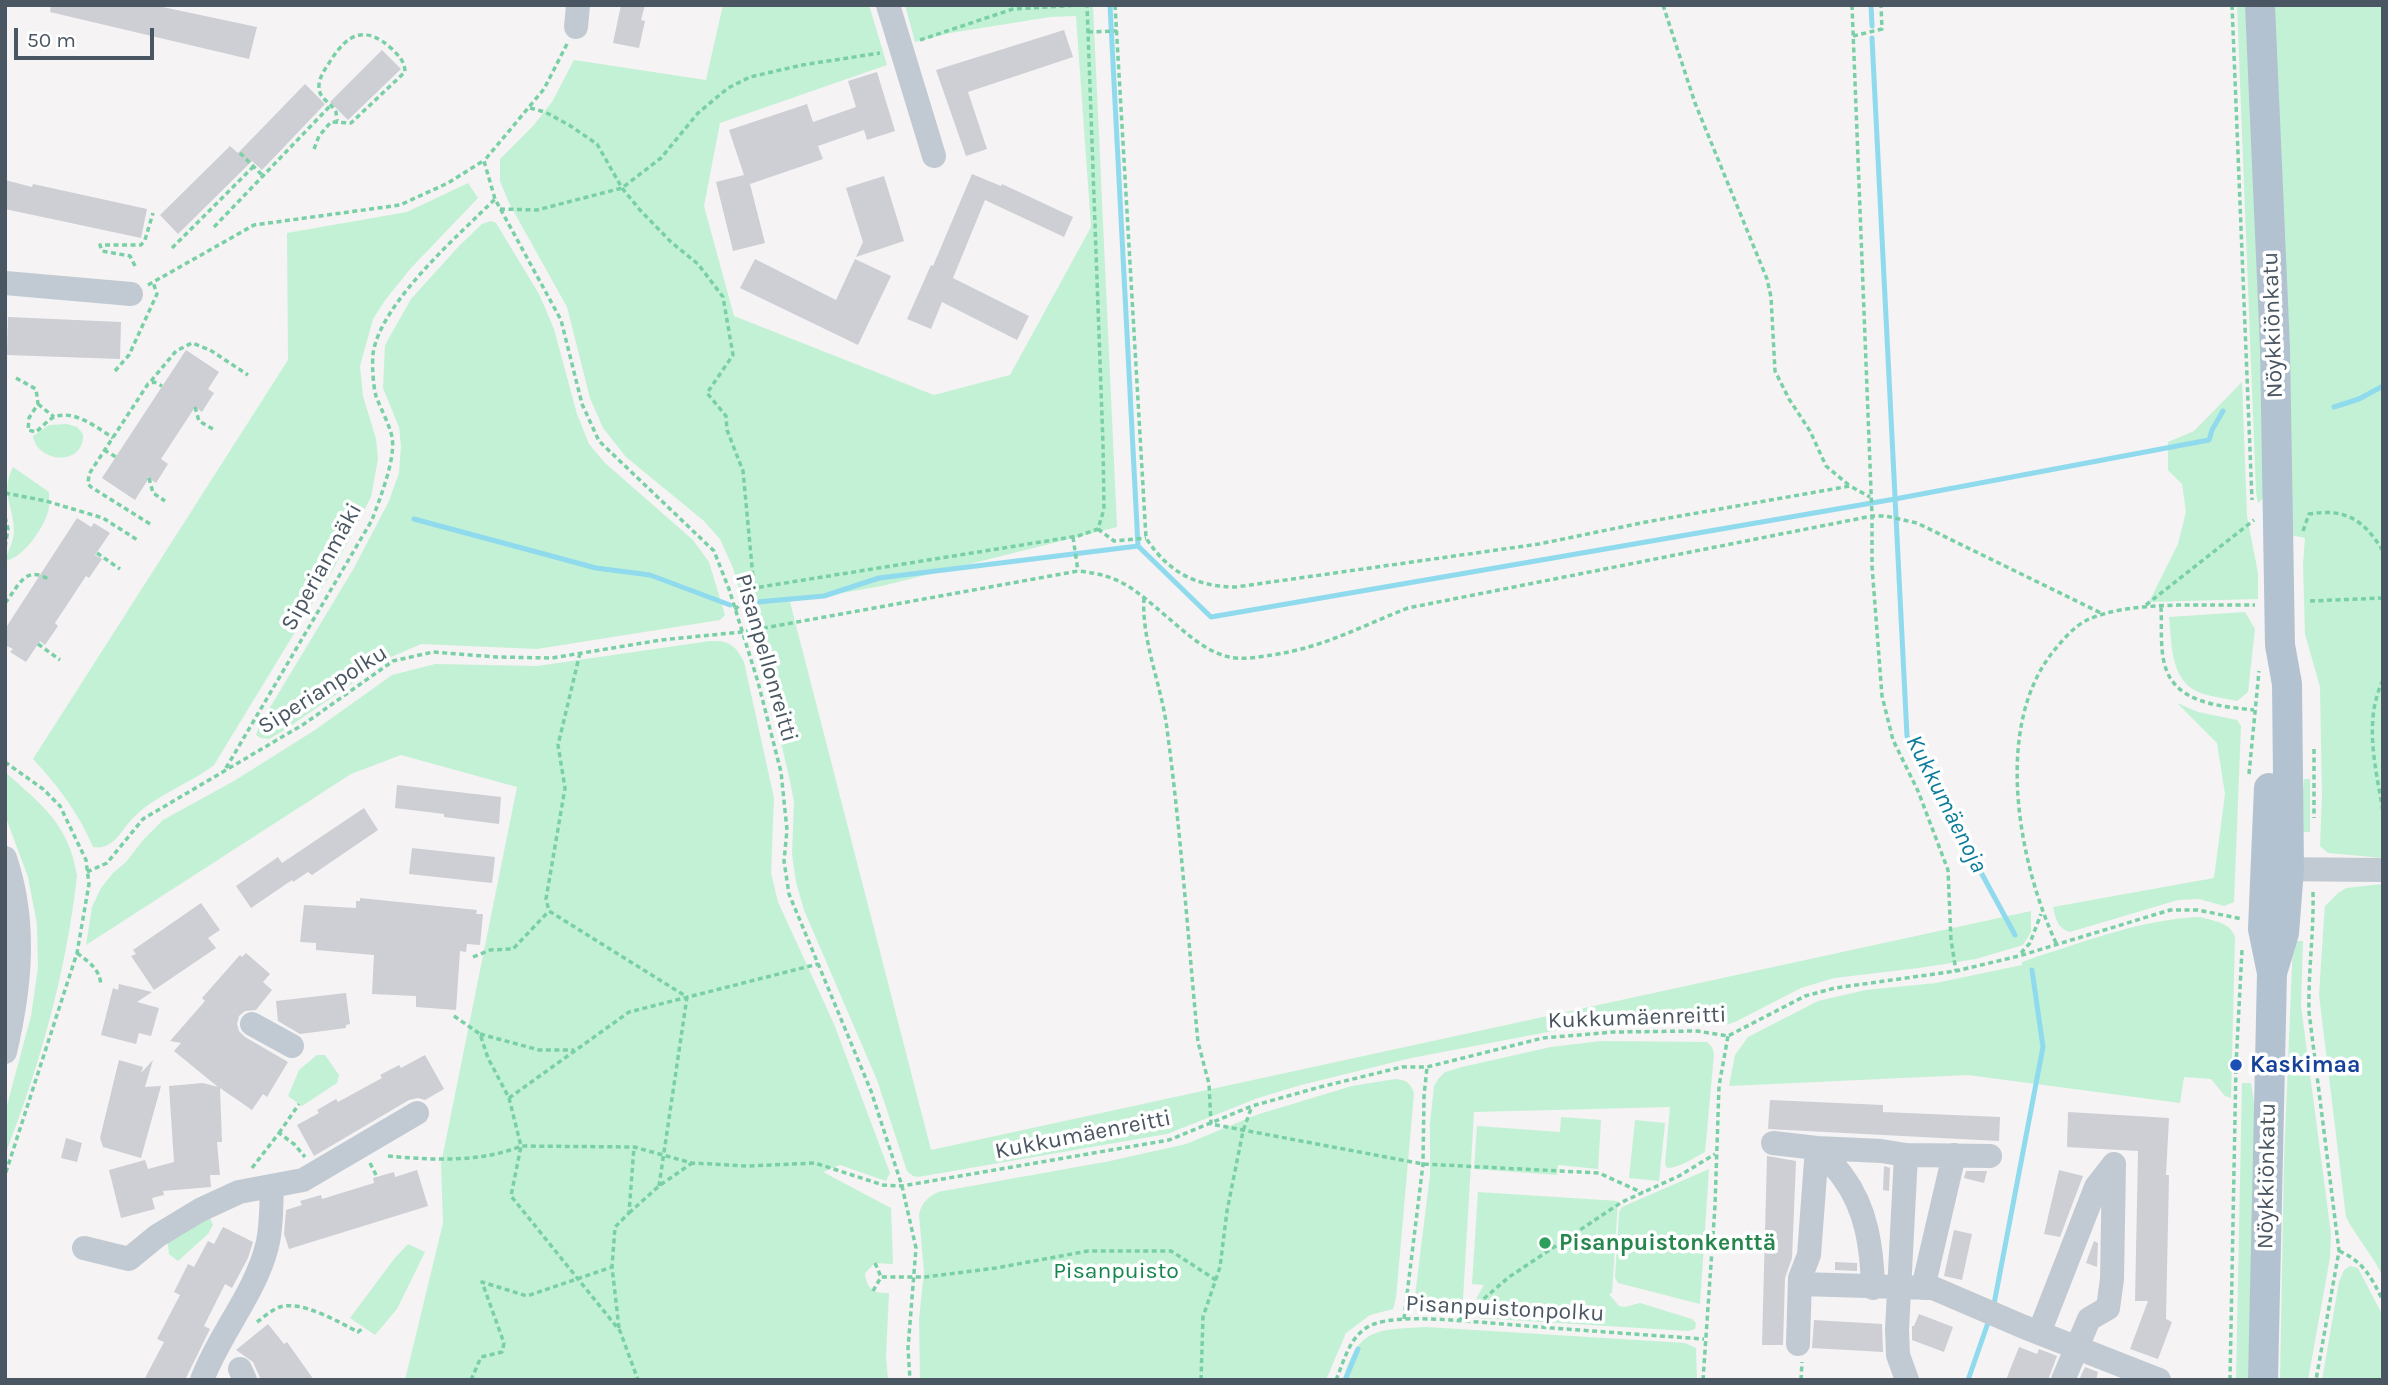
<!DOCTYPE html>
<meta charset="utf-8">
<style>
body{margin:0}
#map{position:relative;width:2388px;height:1385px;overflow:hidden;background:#f5f3f3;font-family:Karla,sans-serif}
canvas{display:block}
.frame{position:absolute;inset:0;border:7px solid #4a5661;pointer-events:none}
.scale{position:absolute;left:14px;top:28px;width:140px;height:32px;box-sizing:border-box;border:4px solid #4a5661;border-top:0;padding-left:9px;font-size:21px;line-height:24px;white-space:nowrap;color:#4a5661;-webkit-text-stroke:5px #fff;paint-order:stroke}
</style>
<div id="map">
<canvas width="2388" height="1385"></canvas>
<div class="frame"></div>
<div class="scale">50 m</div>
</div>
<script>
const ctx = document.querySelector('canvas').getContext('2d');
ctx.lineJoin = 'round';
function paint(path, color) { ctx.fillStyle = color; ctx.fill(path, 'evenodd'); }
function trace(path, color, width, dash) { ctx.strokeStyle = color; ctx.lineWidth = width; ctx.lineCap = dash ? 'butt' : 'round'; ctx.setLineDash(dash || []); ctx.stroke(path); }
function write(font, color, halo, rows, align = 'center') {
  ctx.font = font + ' Karla,sans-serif'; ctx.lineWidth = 7; ctx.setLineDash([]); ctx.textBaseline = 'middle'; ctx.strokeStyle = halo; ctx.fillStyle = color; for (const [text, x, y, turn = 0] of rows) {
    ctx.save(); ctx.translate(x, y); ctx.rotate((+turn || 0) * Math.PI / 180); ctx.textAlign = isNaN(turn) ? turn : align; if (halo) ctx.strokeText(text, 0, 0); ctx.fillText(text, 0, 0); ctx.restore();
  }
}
paint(new Path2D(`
 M723,5h146l18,60 -167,58 -16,83 30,110 200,79 76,-20 81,-148 -15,-211 -26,1 -100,16 -35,9 -10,-37h188l24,522 -235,59 -92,16 141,548 1100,-239v21l-8,13 -47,14 -57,9 -85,10 -33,10 -66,34 -10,3 -95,-1 -49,2 -49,9 -121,23 -110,27 -43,13 -91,36 -249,43 -5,-1 -6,-5 -30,-91 -73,-170 -8,-28 -4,-28 2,-52 -4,-21 -19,-81 -38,-132 -13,-29 -16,-18 -78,-64 -23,-29 -13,-30 -23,-91 -58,-104 -9,-22v-22l33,-33 19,-24 22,-42 132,20z
 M2237,5h12l18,490 -9,8 -2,-11z
 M2274,5h109v853l-55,-5 -8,-7 2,-51 -2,-108 -15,-53 -2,-69 2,-27 -15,-3z
 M468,183l10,15 -67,70 -25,31 -13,20 -13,47 3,30 13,43 2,20 -7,38 -37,71 -120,197c-25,19 -56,29 -79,51 -13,12 -21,35 -42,31 -15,-35 -35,-61 -60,-88l255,-399 -1,-127 120,-21z
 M491,221l5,2 43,71 15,35 23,85 12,30 16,19 88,77 16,22 16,53 -5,5 -183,29 -116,-5 -32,14 -106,73 -14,8 -8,-1 -5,-3 4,-11 94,-156 35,-67 10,-28 2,-27 -2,-19 -16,-39 2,-43 26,-46 48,-53 23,-22z
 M2242,382l5,134 11,57v26l-109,3 29,-58 8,-32 -4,-28 -14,-14v-28l26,-11z
 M67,424l10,3 6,7c2,33 -46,29 -50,2l16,-11z
 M13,467l36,25c0,8 1,16 -2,23 -6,16 -24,43 -42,46 3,-11 9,-19 9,-31 -1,-26 -14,-37 -1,-63z
 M2245,612l10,17 -7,63 -11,9c-12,-3 -27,-4 -39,-9 -28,-13 -26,-48 -29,-75z
 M710,641c18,-1 26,4 34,21l30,136 -3,75 7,29 56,122 56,149 -4,8 -46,-16 -17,7 68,36 2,56 -18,-1 -10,10c1,16 10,21 24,20l-3,63 2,24h-483l38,-157 -2,-59 76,-377 -116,-32 -50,19 -265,171 6,-38 9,-19 12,-15 13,-11 18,-23 19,-19 71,-39 81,-51 77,-55 43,-11 102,2z
 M2177,703l21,9 39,8 4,6 -7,176 -10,4 -25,-7 -21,1 -108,32c-13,-4 -14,-13 -17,-25l161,-29 11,-84 -8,-51z
 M5,772c37,33 64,52 72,104 -11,97 -37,189 -72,279v-42l26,-97 7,-48 -1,-44 -9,-47 -23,-62z
 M2304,779h6v53h-11z
 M2383,884v393c-10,-22 -26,-39 -37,-60l-27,-222 5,-77 1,-12 13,-13 8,-5z
 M2200,917c14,4 30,5 35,20l-4,161 -6,-2 -14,-17 -27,-2 -4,26 -212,-28 -239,11 6,-31 13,-18 70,-36 48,-11 70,-7 86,-18v-3l14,-5c54,-17 108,-38 164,-40z
 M2293,941h10l-2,65 30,228 -1,24 -22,122h-28l4,-220z
 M1601,1041l106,1 5,5 2,7 -9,98c-12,6 -25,16 -38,16l-2,-4 5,-57 -196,5 -11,187c-8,19 -24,13 -42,12l-7,-7 16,-129v-52l4,-37 5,-8 6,-6 17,-5 89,-20z
 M317,1055h8l14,20 -2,8 -35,23 -14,-10 11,-26z
 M1395,1079c11,1 15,3 19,14l-18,205 -3,11 -23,6 -24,18 -20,47h-406l-1,-61 5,-47 -5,-57c2,-12 9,-18 19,-23l172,-31 76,-17 70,-29 96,-29z
 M2242,1083h9l7,44 -7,253h-15z
 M1561,1117l40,3 -3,49 -40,-4 -1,10 -83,-6 3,-43 83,6z
 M1635,1120l30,3 -6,58 -30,-3z
 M1709,1169l-9,135 -82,-21 -3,-5 4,-66 3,-5z
 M1478,1192l140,9 -6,92 -3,1 10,12 6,1 15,-4 52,16 4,4 -1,6 -7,2 -210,-13 -1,-21 7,-12 -12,-1z
 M208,1214l5,11 -5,9 -30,27 -9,-7 -2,-17z
 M408,1244l17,8 -28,57 -22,26 -25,-17 44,-59z
 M2350,1266l8,2 25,48v64h-61l17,-98 5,-12z
 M1426,1327l259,16 11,5 1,32h-354c15,-53 34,-50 83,-53z`), '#c3f1d5');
trace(new Path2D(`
 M1110,5l28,541 73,71 684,-118 314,-59 3,-10 11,-19
 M1871,5l1,21
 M1872,38l35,698 108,199
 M2334,407l25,-8 24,-13
 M414,519l182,49 54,7 80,30
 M746,603l78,-7 55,-18 259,-32
 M1994,1304l49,-257 -11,-77
 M1345,1380l13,-31
 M1968,1380l21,-60`), '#90daee', 5);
paint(new Path2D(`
 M51,5h102l104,22 -8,32 -199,-47z
 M621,5h24l-4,15 4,1 -6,27 -26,-5z
 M1064,30l9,27 -105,35 19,57 -21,7 -30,-86z
 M382,50l19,19 -53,51 -18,-18z
 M877,72l18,59 -28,9 -3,-10 -46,16 5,13 -73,25 15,59 -32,8 -17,-69 28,-7 -15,-45 78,-26 6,18 43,-15 -8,-26z
 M305,84l20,20 -63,66 -10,-9 -74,73 -18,-19 70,-69 8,7z
 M972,174l29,12 1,-2 71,33 -9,20 -79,-37 -32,78 76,38 -12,24 -75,-38 -11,27 -24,-10 24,-54 2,1z
 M884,176l20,65 -48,16 7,-15 -17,-54z
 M5,180l27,7 1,-3 114,25 -6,29 -136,-29z
 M755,259l81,41 19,-41 36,17 -33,69 -118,-57z
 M8,317l113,5 -1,37 -113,-4z
 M186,350l33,22 -11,17 6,4 -12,19 -7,-5 -34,52 7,5 -12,19 -7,-5 -14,22 -33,-22z
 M77,518l14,9 3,-4 16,10 -15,22 7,4 -13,19 -3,-2 -31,47 3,3 -13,19 -5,-4 -14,21 -16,-10 3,-3 -8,-4v-16z
 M397,785l104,12 -2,27 -55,-7v-3l-49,-6z
 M364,808l14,22 -66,45 -4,-3 -15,10 -1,-2 -41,28 -15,-22 42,-29 4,6z
 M412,848l83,9 -3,26 -83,-9z
 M360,898l117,12 -1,4h7l-3,31 -13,-1 -1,8 -6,-1 -4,59 -40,-3v-11l-44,-2 2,-39 -58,-5v-7l-16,-1 4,-37 52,3v-7h4z
 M201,903l19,27 -12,8 8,10 -62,42 -23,-34 5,-2 -3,-4z
 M246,953l24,21 -7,8 9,8 -16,20 -11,1 -6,5 -2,8 2,7 6,6 43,25 -21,35 -4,-3 -11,16 -32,-22 2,54h-5l3,33h-10l1,12 -48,4 1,4 -12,3 3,11 -34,9 -12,-48 36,-10 3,9 26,-7 -5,-76 34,-3 15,4 -44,-36 7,-8 -11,-2 35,-40 -3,-3 38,-43 2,2z
 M119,984l33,8 -15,10 22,6 -8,28 -12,-3 -3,11 -35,-9 12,-47 5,2z
 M346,993l4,31 -4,1v3l-46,6 -22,-13 -2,-20z
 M425,1055l19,34 -19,11 -7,-2 -9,2 -95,56 -17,-31 22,-12 -2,-3 19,-11 2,3 44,-24 -2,-3 19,-10 2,3z
 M119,1060l24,7 -2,6 12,-13 -8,27 16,-1 -20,72 -38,-11 -3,-9z
 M1770,1100l113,5v7l117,5 -1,24 -231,-12z
 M2068,1112l101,6 -3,57h3l-3,144 6,3 -14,37 -28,-10 18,-48h-13l3,-150 -71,-4z
 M66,1138l16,5 -5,19 -16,-4z
 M1767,1156l29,5 -4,97 -7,20 -2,67h-21z
 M1884,1166l6,2 -1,23 -6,-1z
 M417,1170l11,36 -139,43 -5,-15 2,-24 16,-5 -2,-4 21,-6 1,4 52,-16 -1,-5 21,-6 1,5z
 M2059,1170l24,6 -23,61 -16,-3z
 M1966,1171h21l-3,12 -20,-5z
 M223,1227l30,15 -5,16 -16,30 -7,-4 -21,42 6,3 -25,51h-41l20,-38 -7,-3 23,-44 -6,-3 14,-28 6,3 14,-26 6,3z
 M1954,1230l18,4 -10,46 -18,-4z
 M2094,1241l4,2 -1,24 -11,-4z
 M1835,1262l22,1v8l-22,-1z
 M1919,1314l34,13 -9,25 -32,-12v-14h2z
 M1814,1320l68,4 1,28 -71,-4z
 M268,1324l16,20 3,-2 27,38h-53l-8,-18 -17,-12z
 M2019,1347l18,7 2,-5 18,7 -9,24h-42z
 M2085,1367l13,5 -2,8h-17z`), '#cdcfd5');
trace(new Path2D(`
 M1115,5l31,533c22,34 50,49 90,49l303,-43 107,-22 204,-36 20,11
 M1663,5l32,98 72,176 4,18 4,74 14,28 21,32 16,35 24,20
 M1852,5l20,511v50l10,130 11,44 25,51 30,79 3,70 5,31
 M2232,5l20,495
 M1088,32l29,-1
 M1853,36l29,-7 -1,-24
 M920,40l93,-31 66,-4
 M567,44l-23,45 -60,72 11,38 66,121 21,84 17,37 115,110 15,38 29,93 23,90 6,58 -3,31 5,33 82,197 31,95 14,62 -8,100 2,32
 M530,108l15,4 24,13 28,19 25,44 18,22 31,32 27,22 25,33 10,58 -26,38 19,23 1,14 16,41 11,117
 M314,149l5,-13 12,-14 20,1 54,-51c0,-10 -6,-16 -13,-23 -26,-24 -44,-16 -61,11 -5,8 -11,15 -12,25 -1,14 11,16 17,27 0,0 1,10 2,10
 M240,153l23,23
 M500,209l37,1 85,-22 39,-30 37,-45 30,-25 22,-11 52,-12 78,-12
 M214,227l116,-121
 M172,248l82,-82
 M135,266l-5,-10 -28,-5 -2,-6h41l4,-5 8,-27
 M148,285l106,-60 146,-20 48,-22 35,-22
 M115,371l14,-16 28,-61 -4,-12
 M16,378l20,11 2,15 -9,14 -1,12 8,2c6,-5 12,-12 18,-15 20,-8 44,11 59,21
 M151,381l25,-30 16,-8 18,7 38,25
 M38,404l16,13
 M195,407l4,14 14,8
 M104,450l12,7
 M149,478l4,15 12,8
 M5,493l41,8 57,17 36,23
 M5,517l3,12 -3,19
 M150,524l-59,-37 -3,-3 1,-10 59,-90 6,-2 8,4
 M1098,529l16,12 32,-3
 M2303,531l6,-17c37,-6 55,6 74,37
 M1073,537l5,34
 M97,553l23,16
 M1144,598c-3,41 18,89 23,131 14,104 21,209 31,313l11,42 2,40 212,40 176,9 44,20
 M2310,601l73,-3
 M5,603c14,-17 20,-38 43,-24
 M2146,605l108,-85
 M2161,607c1,18 -1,38 3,55 9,42 56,44 90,48
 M735,610l19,-22 324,-52 20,-7 6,-20 -1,-65 -16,-439
 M38,644l22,16
 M580,653l-22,92 7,43 -19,111 3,12 138,86 -28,189
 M2383,680c-20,42 -7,88 0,132
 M2314,749v69
 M5,762l38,27 17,17 26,54 3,24 -12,69 -72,222
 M226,768l146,-248c8,-22 24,-61 20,-83 -3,-14 -11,-27 -16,-41 -3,-11 -4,-30 -3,-42 7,-51 86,-119 122,-155
 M2249,774l10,-103
 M87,872l20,-9 36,-44 161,-95 89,-63 40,-9 63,5 56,1 109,-18 81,-8 336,-61c43,4 57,19 88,45 19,16 38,35 63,41 13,3 30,0 43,-2 53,-8 87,-28 136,-47l464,-92h14l31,7 186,91
 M2313,892c1,40 -5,80 -4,120l30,239 -23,129
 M2056,943c-37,-80 -63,-214 -4,-290 10,-12 21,-26 35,-33 43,-20 119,-14 168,-15
 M77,953c13,10 23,16 24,33
 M2021,953l9,-10 11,-29
 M473,957l17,-7 23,-1 36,-38
 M454,1016l26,18 8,24 21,40 12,48 -10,50 109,135 18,49
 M480,1034l59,16h35
 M509,1098l120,-86 189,-48
 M279,1133l20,-29
 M388,1156c44,4 92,7 133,-10l113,1 58,16 55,3 68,-3 68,22 19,1 267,-46 83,-34 68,-19 82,-20h25l116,-29 71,-6 83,-1 31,5 77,-40 30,-8 121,-17 63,-15 151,-46h28l44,9
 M370,1163l7,14
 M252,1168l27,-35 15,11 11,13
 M629,1213l30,-27 33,-23
 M2339,1251c24,10 33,27 44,50
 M875,1263l6,14
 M873,1291l8,-14h44l71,-9 92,-17h83l45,29
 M1404,1319l19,-155 1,-68 3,-29
 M1458,1321l51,-44 113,-75 57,-26 36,-22
 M257,1322c7,-5 14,-12 23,-15 21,-7 59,15 78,25l6,-5
 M619,1328l-7,-61 3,-40 14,-14 5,-66
 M471,1380l10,-23 21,-5 2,-9 -22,-61 45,14 85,-29
 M1201,1380l2,-63 17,-50 7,-56 16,-80 9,-25
 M1336,1380c9,-21 14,-47 38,-56 28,-10 86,-3 117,-1 71,6 142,11 213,16
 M1703,1380l12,-174 4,-120 9,-50
 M1801,1380l1,-18
 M2230,1380l6,-315 6,-115`), '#7ad0a6', 3.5, [5, 3.5]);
trace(new Path2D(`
 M888,5l46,151
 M576,27l2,-22
 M5,283l126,11
 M5,858c22,65 15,130 0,194
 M2271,869l112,1
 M252,1024l40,22
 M1773,1143l44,5 64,3 25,4 84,1
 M1817,1148c9,10 19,19 26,29 24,32 29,72 30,111
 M1906,1155l-9,175 1,25 9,25
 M84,1248l45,11 28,-23 43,-26 39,-18 64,-12 114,-67
 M1800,1284l133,4 91,39 135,53
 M1923,1288l31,-133
 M2039,1333l57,-146 18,-23
 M1798,1344l2,-66 9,-23 8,-107
 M240,1369l5,11
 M202,1380c17,-46 53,-86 65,-134 5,-19 4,-41 5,-60
 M2063,1380l26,-61 19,-11 4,-29 2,-115`), '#c1cad2', 24);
trace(new Path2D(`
 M2260,5l15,343 5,297 7,39 2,185 -5,64 -12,40
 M2263,1380l9,-407 -9,-44 6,-141`), '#b3c2d1', 30);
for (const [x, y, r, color] of [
 [2236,1065,7,"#1a4fb4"],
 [1545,1243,7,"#2e9e5b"]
]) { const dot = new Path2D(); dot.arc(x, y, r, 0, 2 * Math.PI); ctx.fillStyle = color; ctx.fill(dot); trace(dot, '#fff', 2.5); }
write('23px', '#4a5661', '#fff', [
 ["Nöykkiönkatu",2273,325,-92],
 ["Siperianmäki",322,567,-61],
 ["Pisanpellonreitti",766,658,74],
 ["Siperianpolku",323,690,-32],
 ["Kukkumäenreitti",1637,1018,-2],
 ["Kukkumäenreitti",1083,1135,-11],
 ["Nöykkiönkatu",2267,1176,-89],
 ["Pisanpuistonpolku",1505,1309,3]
]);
write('bold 23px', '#164399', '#fff', [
 ["Kaskimaa",2250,1065]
], 'left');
write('bold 23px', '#27864d', '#fff', [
 ["Pisanpuistonkenttä",1559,1243]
], 'left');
write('23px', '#17864f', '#fff', [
 ["Pisanpuisto",1116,1271]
]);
write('italic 24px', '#0c7c9b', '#fff', [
 ["Kukkumäenoja",1946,804,63]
]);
</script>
